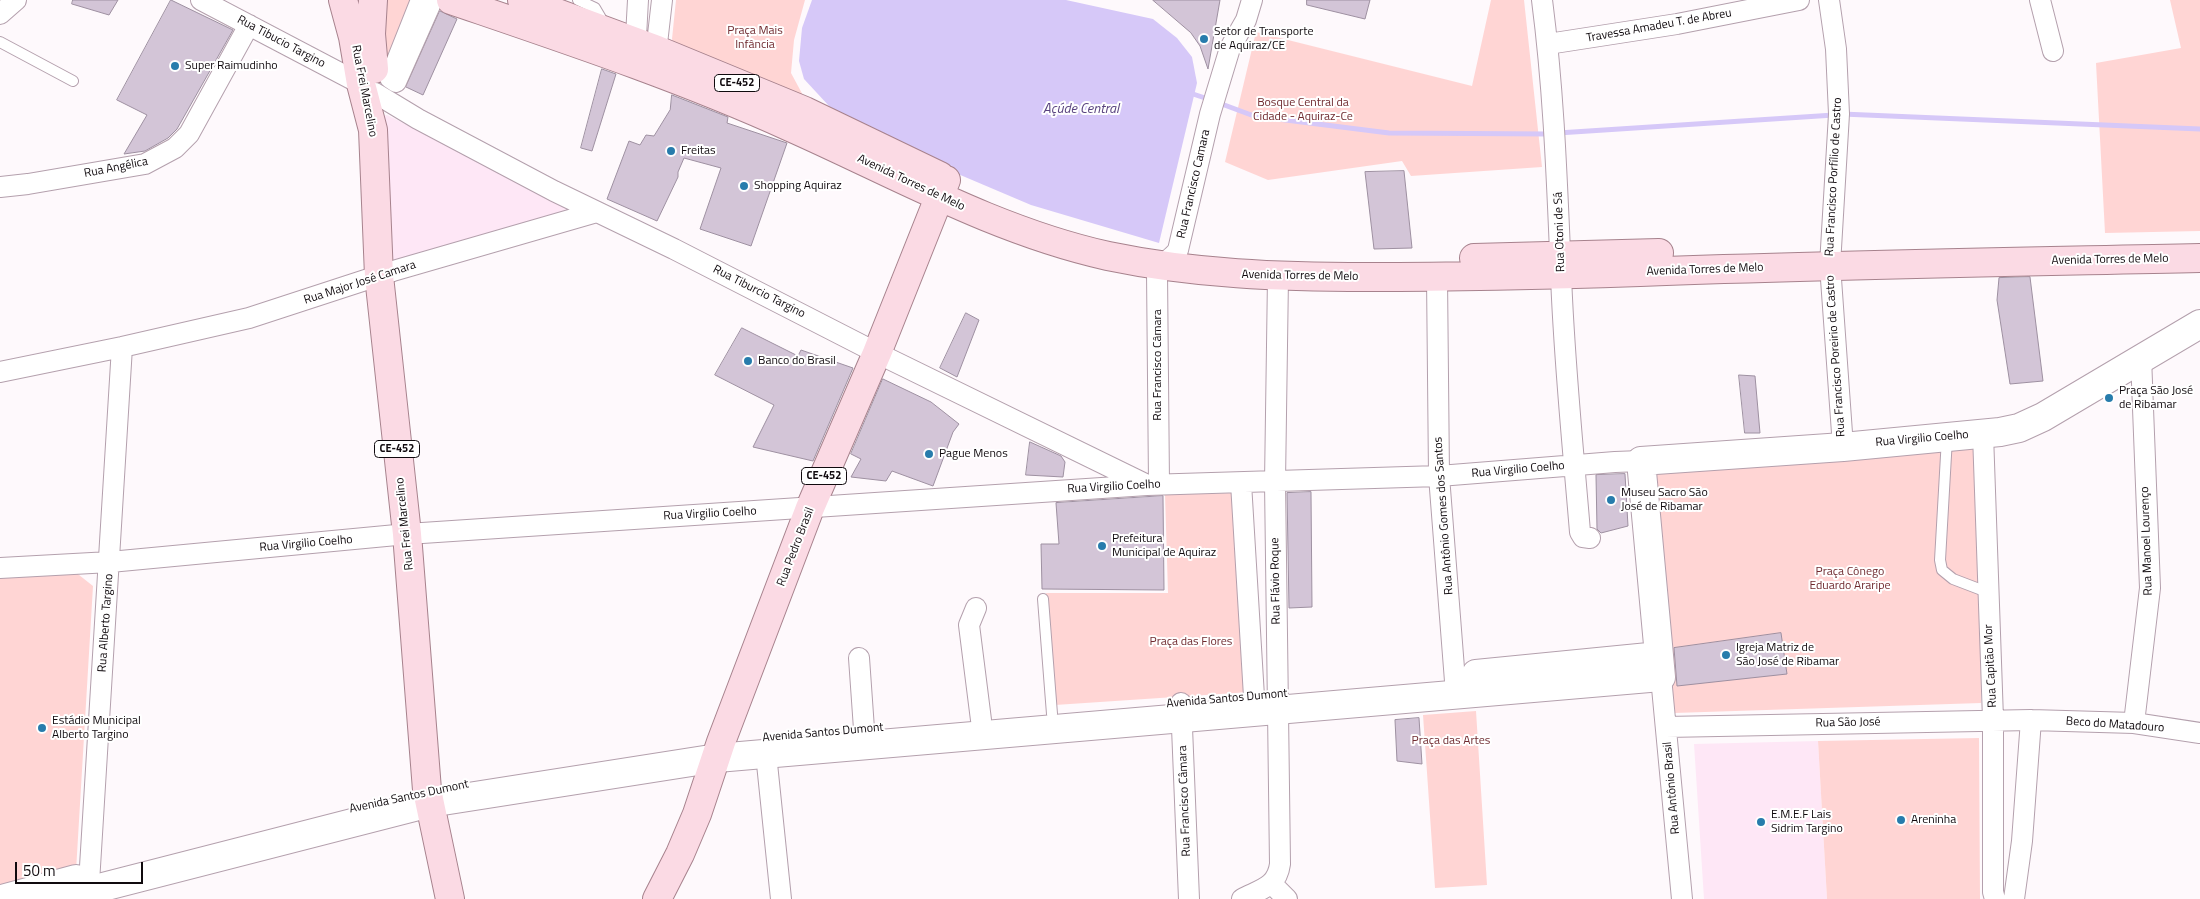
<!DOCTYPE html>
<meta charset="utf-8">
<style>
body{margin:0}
#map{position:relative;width:2200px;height:899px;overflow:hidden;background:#fef9fc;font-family:"Titillium Web",sans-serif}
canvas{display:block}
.scale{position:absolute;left:15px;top:862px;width:128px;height:22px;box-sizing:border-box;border:2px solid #100a0e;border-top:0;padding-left:6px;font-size:15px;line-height:18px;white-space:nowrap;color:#100a0e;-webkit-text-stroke:4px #fff;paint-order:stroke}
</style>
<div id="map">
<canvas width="2200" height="899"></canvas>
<div class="scale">50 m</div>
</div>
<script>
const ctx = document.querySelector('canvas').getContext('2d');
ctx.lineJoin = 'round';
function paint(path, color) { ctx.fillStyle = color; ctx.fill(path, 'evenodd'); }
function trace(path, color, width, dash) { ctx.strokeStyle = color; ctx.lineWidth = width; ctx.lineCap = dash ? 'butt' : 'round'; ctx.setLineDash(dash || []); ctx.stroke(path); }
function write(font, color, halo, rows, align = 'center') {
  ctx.font = font + ' "Titillium Web",sans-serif'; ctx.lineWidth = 4; ctx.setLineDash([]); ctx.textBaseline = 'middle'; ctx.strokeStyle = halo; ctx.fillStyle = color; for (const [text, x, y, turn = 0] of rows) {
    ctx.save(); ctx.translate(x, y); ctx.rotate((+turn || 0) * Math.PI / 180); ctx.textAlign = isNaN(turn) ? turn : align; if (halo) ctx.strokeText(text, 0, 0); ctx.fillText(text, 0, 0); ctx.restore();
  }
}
paint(new Path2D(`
 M387,115l173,85 6,8 -1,7 -171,46 -5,-4 -11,-140z
 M1818,741l9,158h-123l-10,-155z`), '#fee7f6');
paint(new Path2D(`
 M382,0h37l-36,72z
 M676,0h129l-11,40 -3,33 14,26 -129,-49 -4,-11z
 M1491,0h33l18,167 -131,9 -9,-15 -134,19 -43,-18 31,-130 216,54z
 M2170,0h30v231l-95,2 -9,-170 85,-15z
 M1979,441l2,262 -307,10 -19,-243z
 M1239,493l11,199 -195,13 -9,-112h122l-3,-99z
 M74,571l19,15 -17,285 -76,18v-311z
 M1476,711l11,174 -52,3 -12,-173z
 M1979,738l1,161h-153l-9,-158z`), '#ffd5d4');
paint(new Path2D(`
 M812,0h254l87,19 24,19 15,19 5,26 -38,160 -128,-38 -106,-45 -96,-54 -25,-27 -5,-18 3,-33z`), '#d6c8f8');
trace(new Path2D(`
 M1190,93l21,7
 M1219,103l35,13 135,17 160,1
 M1842,114l358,15
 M1558,133l276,-18`), '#d6c8f8', 5);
const building = new Path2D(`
 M73,0h45l-9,15 -37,-11z
 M171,0l62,30 -56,99 -9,9 -23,13 -21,3 23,-39 -30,-15z
 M1153,0h67l-12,69 -8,-23 -9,-13z
 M1307,0h63l-5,19 -58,-14z
 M440,11l17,8 -34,76 -17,-8z
 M602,69l14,5 -24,77 -11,-3z
 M672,95l56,22 -1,6 60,20 -36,103 -51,-17 21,-61 -37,-10 -6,14v5l-21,44 -50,-22 22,-58 11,4 6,-10 8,1 16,-26z
 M1404,171l8,77 -38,1 -9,-77z
 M2030,277l13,104 -33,3 -13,-84 2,-22z
 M966,313l13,7 -22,57 -17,-9z
 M742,328l56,28 3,-6 52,18 -40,93 -60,-14 21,-42 -59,-30z
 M1739,375l16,1 5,57h-15z
 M883,379l48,23 28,22 -6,8 -20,54 -41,-15 -6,10 -35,-4 10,-18 -10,-5z
 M1030,442l31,14 4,6 -2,15 -37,-2z
 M1625,474l3,52 -27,7 -4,-4 -1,-54z
 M1311,492l1,115 -23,1 -2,-115z
 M1163,496l1,94 -122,-1 -1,-45h18l-3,-41z
 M1781,633l6,41 -110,12 -3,-38z
 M1419,718l3,46 -25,-3 -2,-41z`);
paint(building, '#d3c5d7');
trace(building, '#9e90a1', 1);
const lane = new Path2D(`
 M578,0l17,8 10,17
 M0,42l73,39
 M1947,438l-7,122 2,10 11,9 34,13
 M1043,599l9,115`);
const street = new Path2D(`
 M201,0l160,84
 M421,0l-31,78 6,4 35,-79 -5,-3
 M1542,0c12,92 15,183 19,275 3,86 12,172 19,257l3,5 7,1
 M1829,0l7,49 3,65 -9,151 13,182
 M2040,0l13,51
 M0,14l16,-14
 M1548,44l129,-20 122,-24
 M635,55l3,-55
 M655,61l7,-61
 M375,93l43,26 136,72 120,58 203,104 268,131
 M0,187l28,-3 117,-20 30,-16 14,-14 60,-109
 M1437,277l2,199 17,218
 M0,372l122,-25 127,-29 144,-47 204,-59
 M1983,434l10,285v173l2,7
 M1241,483l14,230
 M1159,484l-2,-212c5,-11 15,-12 21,-22l32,-136 20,-66 16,-28 6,-20
 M0,568l110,-6 297,-28 740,-49 292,-9 176,-14 26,-1
 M976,608l-7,17 12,95
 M859,658l5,71
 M1661,677l21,222
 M1181,703l8,196
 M2134,723l16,-135 -9,-231
 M1666,727l365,-7 103,3 66,10
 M766,754l15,145
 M1272,884l15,15
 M88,899l34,-552
 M1242,899c19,-10 35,-12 38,-35l-5,-382 3,-205
 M2014,899l8,-58 9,-121`);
const secondary = new Path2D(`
 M1476,674l183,-18
 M2,899l74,-20
 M56,899l374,-96 287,-45 944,-81 -20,-216 202,-14 157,-15 19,-4 24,-11 157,-93`);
const primary = new Path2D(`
 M343,0l10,37 8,47 12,46 6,146 28,258 20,256 23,109
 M373,0l-2,34 3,35
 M451,0c114,39 229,77 339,127 104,46 205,104 318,129 86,18 172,21 260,21 91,0 181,-2 272,-5 186,-7 373,-10 560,-14
 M522,0l135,50 148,61 135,65
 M1474,258l185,-5
 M657,899l23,-45 17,-40 24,-72 89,-234 67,-155 69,-173`);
trace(lane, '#b4a0ad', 12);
trace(street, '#b4a0ad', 22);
trace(secondary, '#b4a0ad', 30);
trace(primary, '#a7828d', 30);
trace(lane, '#fff', 10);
trace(street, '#fff', 20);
trace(secondary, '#fff', 28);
trace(primary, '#fbdae4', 28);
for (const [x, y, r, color] of [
 [1204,39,5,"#277cac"],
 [175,66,5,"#277cac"],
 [671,151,5,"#277cac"],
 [744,186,5,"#277cac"],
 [748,361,5,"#277cac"],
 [2109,398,5,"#277cac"],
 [929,454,5,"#277cac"],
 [1611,500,5,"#277cac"],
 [1102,546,5,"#277cac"],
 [1726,655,5,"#277cac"],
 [42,728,5,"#277cac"],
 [1901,820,5,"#277cac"],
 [1761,822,5,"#277cac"]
]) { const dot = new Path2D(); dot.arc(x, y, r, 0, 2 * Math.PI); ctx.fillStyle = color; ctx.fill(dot); trace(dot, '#fff', 2); }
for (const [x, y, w] of [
 [737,83,45],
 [397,449,45],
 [824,476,45]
]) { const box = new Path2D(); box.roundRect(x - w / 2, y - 8.5, w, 17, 4); ctx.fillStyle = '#fff'; ctx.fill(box); trace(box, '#100a0e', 1); }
write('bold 11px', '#100a0e', null, [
 ["CE-452",737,83],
 ["CE-452",397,449],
 ["CE-452",824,476]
]);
write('12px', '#100a0e', '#fff', [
 ["Travessa Amadeu T. de Abreu",1659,26,-10],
 ["Rua Tibucio Targino",281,42,28],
 ["Rua Frei Marcelino",364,91,79],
 ["Rua Angélica",116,168,-11],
 ["Rua Francisco Porfílio de Castro",1834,177,-87],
 ["Avenida Torres de Melo",911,183,25],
 ["Rua Francisco Camara",1194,184,-77],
 ["Rua Otoni de Sá",1560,232,-92],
 ["Avenida Torres de Melo",2110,260,-1],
 ["Avenida Torres de Melo",1705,270,-2],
 ["Avenida Torres de Melo",1300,276,1],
 ["Rua Major José Camara",360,283,-18],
 ["Rua Tiburcio Targino",759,292,27],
 ["Rua Francisco Poreirio de Castro",1836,356,-94],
 ["Rua Francisco Câmara",1158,365,-90],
 ["Rua Virgilio Coelho",1922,439,-5],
 ["Rua Virgilio Coelho",1518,470,-5],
 ["Rua Virgilio Coelho",1114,487,-3],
 ["Rua Virgilio Coelho",710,514,-3],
 ["Rua Antônio Gomes dos Santos",1444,516,-94],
 ["Rua Frei Marcelino",405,524,-96],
 ["Rua Manoel Lourenço",2147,541,-92],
 ["Rua Virgilio Coelho",306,544,-5],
 ["Rua Pedro Brasil",796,547,-69],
 ["Rua Flávio Roque",1276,581,-91],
 ["Rua Alberto Targino",106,623,-86],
 ["Rua Capitão Mor",1991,666,-93],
 ["Avenida Santos Dumont",1227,699,-5],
 ["Rua São José",1848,723,-1],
 ["Beco do Matadouro",2115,725,4],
 ["Avenida Santos Dumont",823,733,-5],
 ["Rua Antônio Brasil",1672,788,-95],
 ["Avenida Santos Dumont",409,797,-12],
 ["Rua Francisco Câmara",1185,801,-92]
]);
write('12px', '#6f2a2f', '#fff', [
 ["Praça Mais",755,31],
 ["Infância",755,45],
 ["Bosque Central da",1303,103],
 ["Cidade - Aquiraz-Ce",1303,117],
 ["Praça Cônego",1850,572],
 ["Eduardo Araripe",1850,586],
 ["Praça das Flores",1191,642],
 ["Praça das Artes",1451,741]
]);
write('12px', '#100a0e', '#fff', [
 ["Setor de Transporte",1214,32],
 ["de Aquiraz/CE",1214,46],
 ["Super Raimudinho",185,66],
 ["Freitas",681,151],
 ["Shopping Aquiraz",754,186],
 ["Banco do Brasil",758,361],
 ["Praça São José",2119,391],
 ["de Ribamar",2119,405],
 ["Pague Menos",939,454],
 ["Museu Sacro São",1621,493],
 ["José de Ribamar",1621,507],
 ["Prefeitura",1112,539],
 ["Municipal de Aquiraz",1112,553],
 ["Igreja Matriz de",1736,648],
 ["São José de Ribamar",1736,662],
 ["Estádio Municipal",52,721],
 ["Alberto Targino",52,735],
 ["E.M.E.F Lais",1771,815],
 ["Sidrim Targino",1771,829],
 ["Areninha",1911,820]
], 'left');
write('italic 14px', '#59437f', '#fff', [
 ["Açúde Central",1081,110]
]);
</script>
